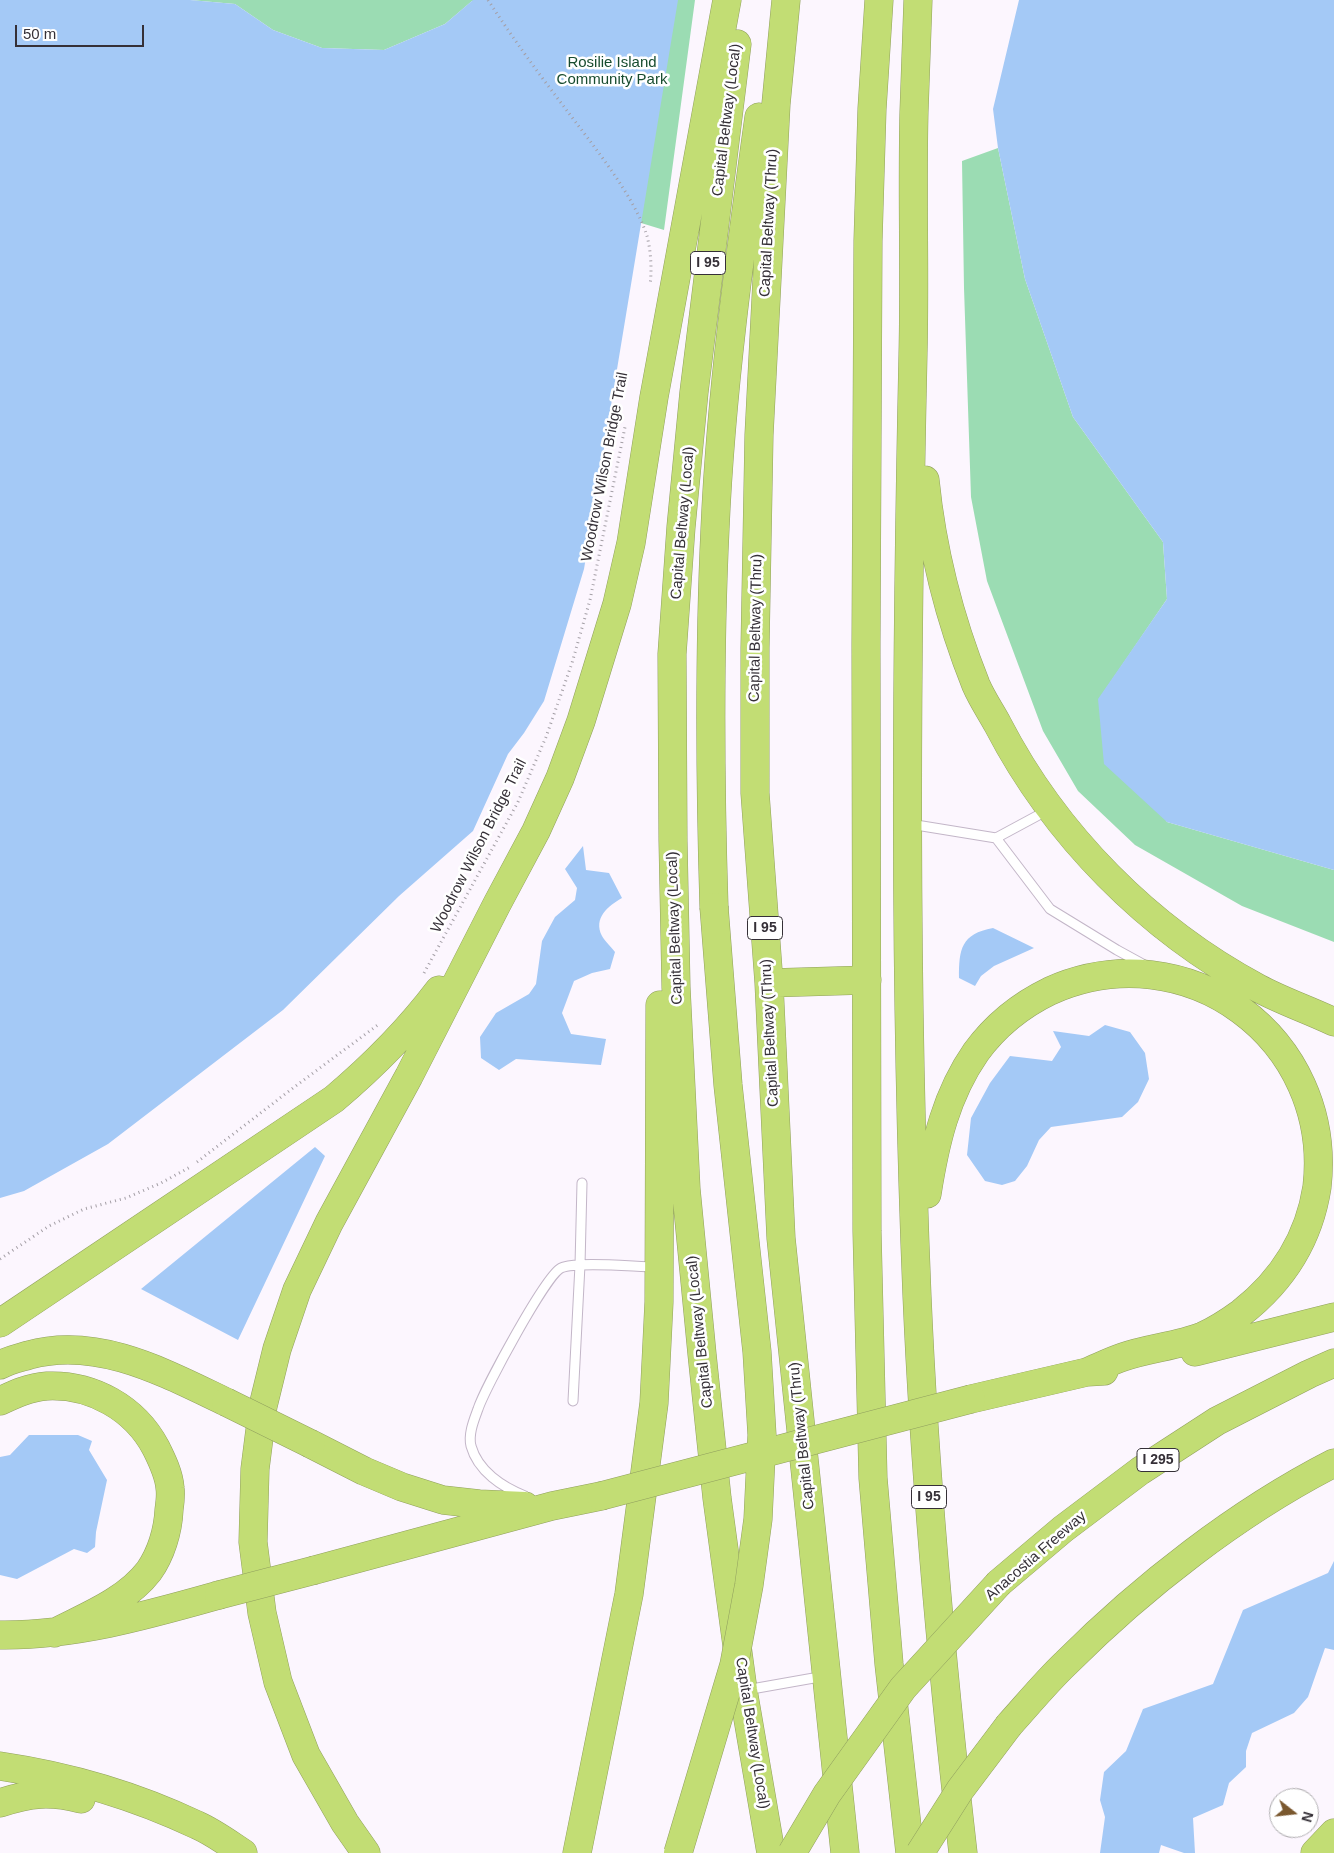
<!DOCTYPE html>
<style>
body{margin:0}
#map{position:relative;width:1334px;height:1853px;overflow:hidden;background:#fcf6fe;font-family:Helvetica,sans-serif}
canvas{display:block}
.north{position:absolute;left:1269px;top:1788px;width:50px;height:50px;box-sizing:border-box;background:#fff;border:1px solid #aeacaf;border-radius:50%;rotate:106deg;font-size:14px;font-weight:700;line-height:20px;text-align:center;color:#353037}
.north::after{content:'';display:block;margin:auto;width:18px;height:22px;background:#7a582f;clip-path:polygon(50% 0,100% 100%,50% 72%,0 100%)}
.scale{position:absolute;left:15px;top:25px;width:129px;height:22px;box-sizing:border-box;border:2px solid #353037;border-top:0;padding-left:6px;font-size:15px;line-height:18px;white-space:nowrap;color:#353037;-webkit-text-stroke:4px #fff;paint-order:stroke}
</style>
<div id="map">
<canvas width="1334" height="1853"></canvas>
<div class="north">N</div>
<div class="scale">50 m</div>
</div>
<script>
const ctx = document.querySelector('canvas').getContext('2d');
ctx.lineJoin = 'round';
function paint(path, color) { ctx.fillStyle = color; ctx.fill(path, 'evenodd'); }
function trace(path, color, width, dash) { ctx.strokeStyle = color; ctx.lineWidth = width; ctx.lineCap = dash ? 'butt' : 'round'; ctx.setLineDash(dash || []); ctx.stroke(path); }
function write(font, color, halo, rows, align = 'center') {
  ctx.font = font + ' Helvetica,sans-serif'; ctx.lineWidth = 5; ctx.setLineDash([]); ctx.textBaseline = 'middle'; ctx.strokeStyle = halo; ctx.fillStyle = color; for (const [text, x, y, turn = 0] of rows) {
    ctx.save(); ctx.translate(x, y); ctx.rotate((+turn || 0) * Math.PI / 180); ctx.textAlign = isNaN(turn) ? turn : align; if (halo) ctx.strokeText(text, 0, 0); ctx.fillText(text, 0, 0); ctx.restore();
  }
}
paint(new Path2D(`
 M190,0h505l-31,230 -36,-11 -156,-218 -27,23 -61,26 -62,-2 -49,-18 -38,-26z
 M998,148l27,131 48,138 90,125 4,57 -68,100 68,123 167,48v72l-92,-36 -107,-61 -57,-54 -35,-60 -56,-150 -16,-84 -7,-209 -2,-127z`), '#9bdcb3');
paint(new Path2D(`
 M0,0h190l45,4 38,26 49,18 62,2 61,-26 28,-24h205l-94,569 -40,132 -20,32 -16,21 -35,77 -74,65 -116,114 -175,134 -84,47 -24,7z
 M1019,0h315v870l-167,-48 -63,-58 -6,-65 69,-100 -4,-57 -90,-125 -48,-138 -27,-131 -5,-39z
 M583,846l3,24 23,3 13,25c-14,8 -29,20 -20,38 3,5 9,11 13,16l-5,17 -18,4 -18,8 -12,32 9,21 35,5 -5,26 -85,-6 -17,11 -18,-12 -1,-21 16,-24 33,-19 7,-10 6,-43 13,-24 20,-17 2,-12 -12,-19z
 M993,928l41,20 -40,18 -13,10 -6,10 -16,-8c0,-29 2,-44 34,-50z
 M1105,1025l25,7 15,21 4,26 -11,23 -16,15 -71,10 -12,13 -12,26 -12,15 -13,4 -17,-4 -18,-26 4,-37 19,-35 20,-27 42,5 9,-14 -8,-16 36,5z
 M315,1147l10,9 -87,184 -97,-51z
 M29,1435h49l14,6 -3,9 18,30 -11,52 -1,15 -8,6 -13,-4 -57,30 -17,-4v-118l10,-2z
 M1334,1561v89l-9,-2 -17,49 -14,16 -42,20 -6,18v16l-17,16 -6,22 -30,13 2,35h-11l-23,-8 -2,8h-59l5,-36 -5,-17 4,-28 22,-21 17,-42 70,-25 30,-74 85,-37z`), '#a4c9f6');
const lane = new Path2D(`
 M910,824l86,14 54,71 67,41 31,17
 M996,838l52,-28
 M573,1401l7,-136 2,-82
 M525,1496c-23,-9 -47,-25 -54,-50 -3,-12 3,-26 7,-37 7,-21 68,-134 83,-141 16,-7 75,-1 95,-1
 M746,1690l79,-14`);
const highway = new Path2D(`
 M786,0l-10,104 -17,331 -4,213v145l14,190 12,255 64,615
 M879,0l-7,109 -4,132 -2,403 1,587 6,247 16,186 21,189
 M918,0c-1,37 -3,75 -4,112 -2,81 1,161 -1,242 -7,314 -9,628 4,942 8,186 25,372 46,557
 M737,44l-43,348 -13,135 -9,127 1,186 3,147 10,202 16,165 15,144 26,192 28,163
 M925,480c7,70 25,140 51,205 6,14 15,27 22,40 57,110 150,204 260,263 24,13 51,22 76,34
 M714,907c-4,-126 -5,-252 1,-378 6,-138 25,-275 44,-412
 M769,983l98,-3
 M927,1194c8,-51 19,-99 49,-142 19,-26 45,-47 74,-61 136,-61 284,47 267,196 -8,52 -35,94 -76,126 -11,8 -25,17 -38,23 -25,10 -54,12 -80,21 -12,4 -24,10 -36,15
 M0,1323l334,-224c39,-33 74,-68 105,-109
 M1195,1352l139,-35
 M0,1365c9,-5 19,-7 29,-10 69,-19 136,18 197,47
 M971,1399l116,-27 17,-1
 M0,1401c15,-7 30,-14 47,-15 45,-2 88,22 109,62 6,12 13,26 14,40 1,7 0,15 -1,22 -1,21 -8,44 -20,61 -23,30 -62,45 -95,62
 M311,1444l53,27 38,16 41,13 36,4 46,2
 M315,1570l237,-64 49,-10
 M999,1583l64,-54 77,-58 77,-50 92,-47 25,-11
 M0,1635c75,1 148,-20 219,-40
 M1009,1725c19,-21 37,-43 57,-62 76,-76 172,-151 268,-200
 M0,1766c68,10 134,29 197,59 16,7 31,18 46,28
 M0,1803c30,-10 50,-12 81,-4
 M366,1853l-21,-30 -39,-68 -28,-73 -16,-69 -9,-71 2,-73 8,-63 14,-57 20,-59 32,-67 80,-147 88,-172 39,-73 24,-53 21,-57 36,-117 14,-61 23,-146 73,-397
 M577,1853l52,-259 25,-191 5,-101 1,-297
 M1315,1853l19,-20`);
trace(lane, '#c3b6c8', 11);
trace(highway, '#91a05f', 29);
trace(new Path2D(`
 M488,0c24,37 50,73 77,108 26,35 69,87 82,128 4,15 5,34 3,49
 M424,973l94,-171 28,-65 26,-74 18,-63 35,-173
 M197,1162l96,-74 86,-64
 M0,1259l49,-33 35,-17 42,-11 35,-15 31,-17`), '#a49fa6', 3, [1, 4]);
trace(lane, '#fff', 9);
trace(highway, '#c2dd74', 28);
const highwayBridge = new Path2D(`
 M226,1402l85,42
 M601,1496l370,-97
 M219,1595l96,-25
 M678,1853l56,-188 15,-80 9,-66 4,-84 -5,-83 -29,-267 -14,-178
 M792,1853l35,-59 76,-106 96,-105
 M920,1853l40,-63 49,-65`);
trace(highwayBridge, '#91a05f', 29, []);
trace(highwayBridge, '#c2dd74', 28);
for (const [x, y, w] of [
 [708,263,35],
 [765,928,35],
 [1158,1460,42],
 [929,1497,35]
]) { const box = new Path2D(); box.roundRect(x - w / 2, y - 11.5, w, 23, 4); ctx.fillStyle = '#fff'; ctx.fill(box); trace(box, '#353037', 1); }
write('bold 14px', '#353037', null, [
 ["I 95",708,263],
 ["I 95",765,928],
 ["I 295",1158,1460],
 ["I 95",929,1497]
]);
write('15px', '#174c2f', '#fff', [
 ["Rosilie Island",612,63],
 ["Community Park",612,80]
]);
write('15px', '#353037', '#fff', [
 ["Capital Beltway (Local)",727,120,-83],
 ["Capital Beltway (Thru)",769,223,-87],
 ["Woodrow Wilson Bridge Trail",605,467,-79],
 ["Capital Beltway (Local)",683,523,-85],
 ["Capital Beltway (Thru)",756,628,-89],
 ["Woodrow Wilson Bridge Trail",479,846,-63],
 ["Capital Beltway (Local)",675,928,-92],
 ["Capital Beltway (Thru)",770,1033,-93],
 ["Capital Beltway (Local)",700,1332,-96],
 ["Capital Beltway (Thru)",802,1436,-96],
 ["Anacostia Freeway",1036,1556,-41],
 ["Capital Beltway (Local)",752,1733,81]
]);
</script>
